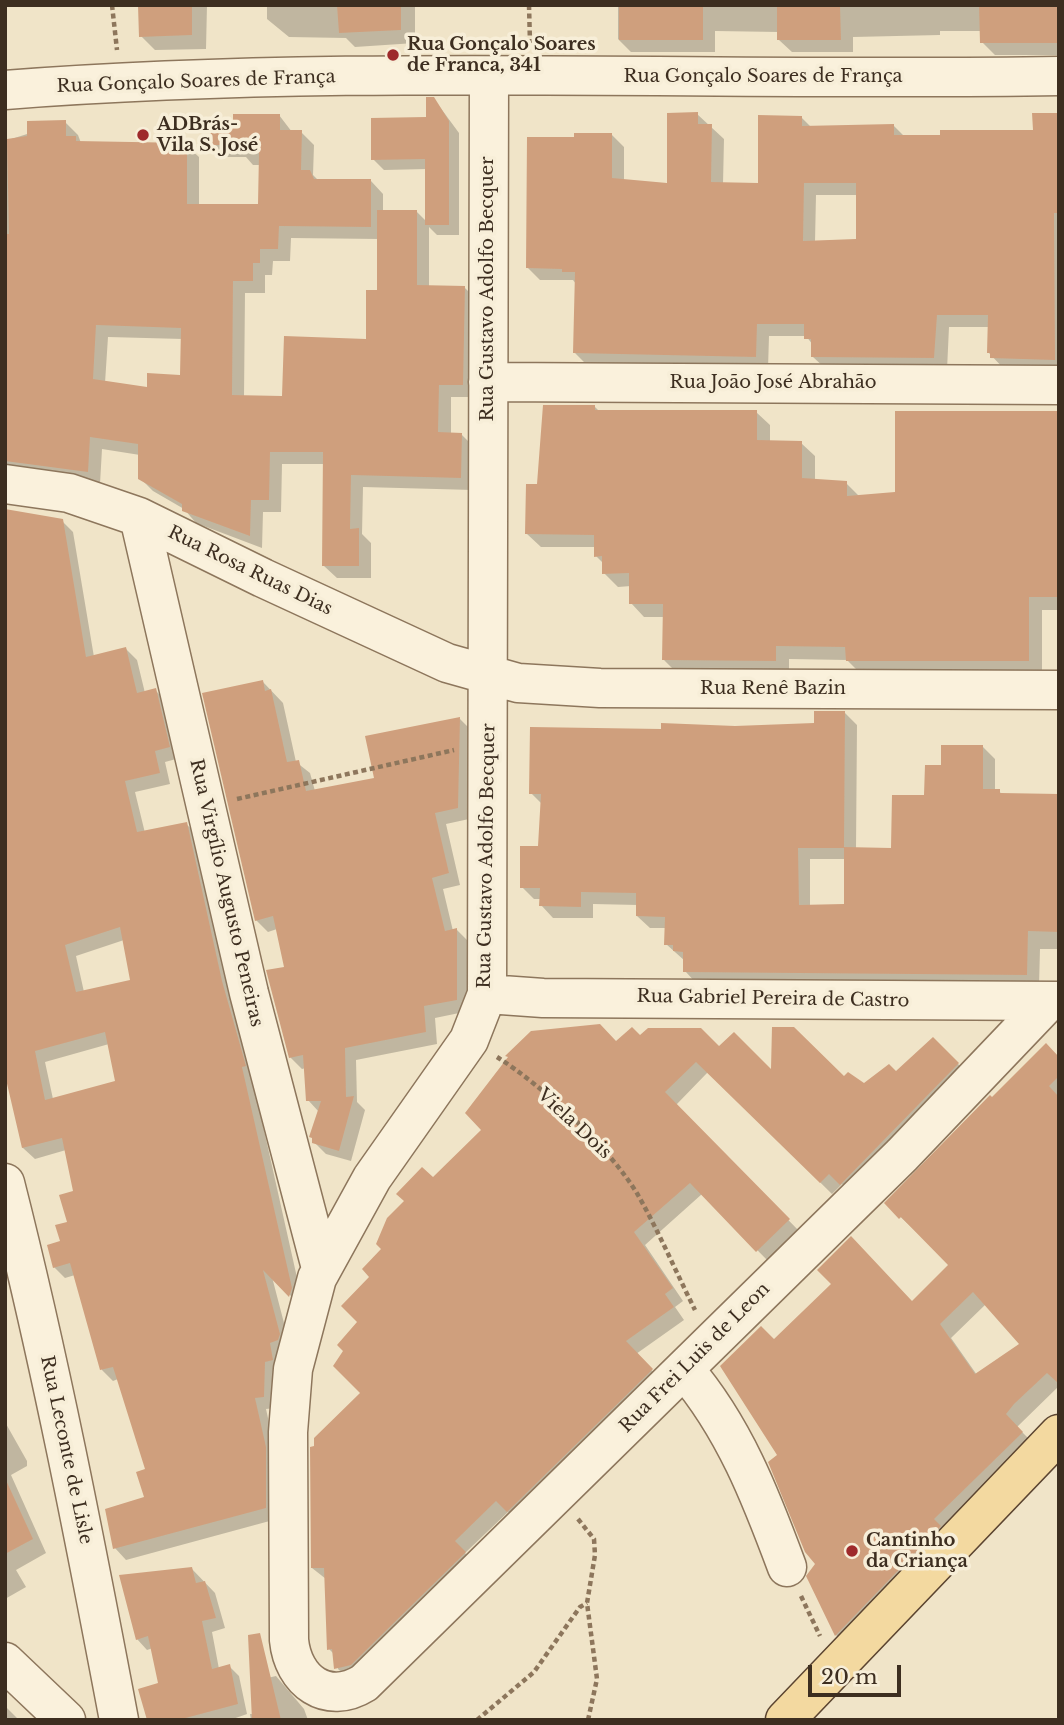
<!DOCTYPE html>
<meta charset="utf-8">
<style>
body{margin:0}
#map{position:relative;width:1064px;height:1725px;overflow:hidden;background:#f0e4c8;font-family:"Libre Baskerville",serif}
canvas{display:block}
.frame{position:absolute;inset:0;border:7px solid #3d2e20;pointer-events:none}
.scale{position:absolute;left:808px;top:1665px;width:93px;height:32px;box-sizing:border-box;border:4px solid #3d2e20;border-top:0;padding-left:9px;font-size:21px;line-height:24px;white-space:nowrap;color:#3d2e20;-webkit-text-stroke:5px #f7eed8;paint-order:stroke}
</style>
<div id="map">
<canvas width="1064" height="1725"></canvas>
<div class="frame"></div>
<div class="scale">20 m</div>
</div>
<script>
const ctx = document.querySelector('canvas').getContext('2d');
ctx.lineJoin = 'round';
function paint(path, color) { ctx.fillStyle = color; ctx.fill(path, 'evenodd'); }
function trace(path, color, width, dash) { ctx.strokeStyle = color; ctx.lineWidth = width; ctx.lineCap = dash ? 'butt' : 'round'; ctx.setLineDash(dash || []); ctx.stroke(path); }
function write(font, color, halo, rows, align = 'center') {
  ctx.font = font + ' "Libre Baskerville",serif'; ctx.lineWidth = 7; ctx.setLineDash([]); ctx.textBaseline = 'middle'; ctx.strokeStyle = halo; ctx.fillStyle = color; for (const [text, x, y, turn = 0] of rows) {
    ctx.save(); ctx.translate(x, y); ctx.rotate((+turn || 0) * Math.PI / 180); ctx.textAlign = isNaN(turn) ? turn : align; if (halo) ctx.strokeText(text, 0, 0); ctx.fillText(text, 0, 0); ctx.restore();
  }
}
paint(new Path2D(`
 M139,5h68l-1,44 -51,1 -14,-14z
 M267,5h148v38l-60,4 -9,-9 -57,-1 -22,-18z
 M618,5h441v50h-64l-13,-13v-11h-42v4l-87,2v15h-61l-13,-12v-8l-64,-1v21h-84l-13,-13z
 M434,99l25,34v102h-22l-8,-8v60h35l13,13 -2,97h-24v37h10l13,13 -1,43 -110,-3 -1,47 9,9v35h-34l-13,-12 1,-102h-43l-1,48h-18l-1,36 -66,-25 -12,-14 -31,-18 -13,-13v-23l-38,-6 -2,35 -95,-15v-328l60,-19 13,13 3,8 105,2 13,12v49h61v-41h-7l-7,-8h-21l-13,-13 23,-21 44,-8 13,17h9l13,13 -1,30 6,6h52l12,13v17h33l11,11v-53l-43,1 -11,-11 55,-41zM291,238l88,1v53l-11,49 -84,57 -40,-1 1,-104h20v-18h7l1,-14h17zM108,337l75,2 -1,37 -33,13 -44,-6z
 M697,114l27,25 -1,45 36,1 42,-68 11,11 81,-3 12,12 129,-6 25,-16v256l-54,-1 -16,-17v-26h-40l-2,43 -121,-1 -13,-12v-12l-7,-9h-37l-1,33 -181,-4 -12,-12 1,-69 -3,-4h-33l-13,-13 48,-128 36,-5 13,13v34l45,4zM816,195h42v46l-43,1z
 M595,407l4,4 157,1 14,13v17l31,1 14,13v25l31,2 14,14 37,-4 162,-79v196h-17v64h-181l-14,-14 -58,-1v15l-112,-1 -13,-13v-43h-20l-13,-14v-17l-13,1 -14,-14v-9l-8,-8v-9h-55l-14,-13 12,-48z
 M62,521l11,11 21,125 32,-8 11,11 8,33 10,-3 12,12 13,56 -15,4 5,22 -35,8 10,41 41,-9 12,11 104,465 -1,6 -29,-29 18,69 -15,62 -9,1 11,50v60l-151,41 -11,-12 31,-50 1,-27 -29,-92 -5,2 -11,-11 -27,-95 -10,3 -11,-11 15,-44 6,-31 -9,-42 -31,9 -12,-11zM124,940l8,41 -48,11 -8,-36zM109,1044l8,38 -64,17 -8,-37z
 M263,682l20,21 13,59 14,11 5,18 61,-12 84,-60 11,11 -2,89 -23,5 14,61 -17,4 10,42 4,-1 12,12v69l-34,7 2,26 -81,16 1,42 8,8 -14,51 -25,-7 -12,-12 5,-30 -11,-12 -2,-32 -4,1 -12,-12 -4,-89 -9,-39 -9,3 -12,-12z
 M845,713l12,12 -1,124 36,1 51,-83 40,-20 12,12v32l64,20v138h-19l-1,37 -342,-2 -12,-13v-10l-19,-17v-16h-16l-13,-12 1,-11 -45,-1v14h-40l-12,-13v-6h-7l-12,-12 18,-39 2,-44 -11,-11 131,-62 154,-7zM810,859h36v47h-36z
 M640,1037l79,12 54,24 71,5 20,7 32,-12 37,-34 37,37 -117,119 -11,-11 -10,10 -124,-122 -32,33 124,127 -31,30 -67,-68 -57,51 38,56 -8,6 9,13 -48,34 27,28 -144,141 -11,-11 -43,41 11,12 -126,115 -12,-11 -2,-13 -7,-7 -3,-70 -14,-11 51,-175 -4,-71 24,-73 50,-69 183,-136z
 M1059,1059v327l-42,41 18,18 -187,203 -12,-13 -28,-59 9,-12 -37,-108 -6,-115 138,-38 39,-38 -65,-62 106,-104zM986,1304l36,41 -45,30 -26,-37z
 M5,1422l22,39v5l-16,9 35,78 -30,17 10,17 -21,12z
 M191,1568l24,25 10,35 -13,4 7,37 10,-3 10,10 8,38 -17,6h-74l4,-35 -7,-37 -6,2 -10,-11z
 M276,1676l28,33 4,11h-57l-1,-6h3l10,-35z
 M5,1706l14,14h-14z`), '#0003');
paint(new Path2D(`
 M138,5h54v30l-53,2z
 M337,5h64v25l-62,3z
 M619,5h84v35h-84z
 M777,5h63l1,35h-64z
 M979,5h80v38h-79z
 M426,97h8l15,24v104h-24v-66l-54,1v-42l55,-1z
 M698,112v12h14l-1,58 47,1v-68l44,1v10l92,-2v11h46v-5h93l-1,-17h27v100h-5l1,147 -65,-2v-5h-3l1,-38h-51l-3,43 -123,-1v-18h-7v-15h-47l-1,33 -183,-4 2,-81h-13v-3l-36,-1 1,-131h47v-4h38v45l55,5v-70zM804,183h52v56l-53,2z
 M233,114h47v16h22l-1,40h9l4,9h57v48l-92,-1 -1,23h-18v14h-7v18h-20l-1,114 50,1 2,-60 82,3v-49h11v-80h40v75l48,1 -2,99h-24l-1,47 24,1 -1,45 -110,-3 -1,54 9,-1v38h-37l1,-114h-53l-1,48h-18l-1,36 -68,-25v-7l-44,-25v-35l-48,-7 -2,35 -83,-11v-227h4l-2,-95 20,-3v-15l39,-1v16h10v5l111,2v61h71l1,-51h-20v-8h-29l1,-24h22zM96,325l85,3 -1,47 -33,-2v14l-54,-8z
 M543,405h52v5h162v30l45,1v37l45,3v15l48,-4v-81h164v186h-30v64h-183l-1,-14 -69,-1v15l-114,-1 1,-56h-34v-31l-27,1v-18l-8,1v-22l-69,-1 1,-50h11z
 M5,509l58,10 23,138 40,-10 11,46 19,-5 14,59 -15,4 5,22 -35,8 12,51 50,-10 35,159 24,85 -4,1 50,221 -3,9 -26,-27 17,64 -2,6 -8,3 3,17 -8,2 -1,35 -9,1 11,49v61l-153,41 -8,-40 39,-12 -8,-25 9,-3 -32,-102 -13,3 -30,-107 -17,5 -6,-23 13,-4 -5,-16 12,-3 -8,-27 14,-4 -11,-53 -40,10 -17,-73zM120,927l10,53 -54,12 -11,-47zM105,1032l10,49 -70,19 -10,-49z
 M263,680l2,11 6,-2 16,73 12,-2 7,31 68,-13 -9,-42 95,-19 -2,91 -23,5 14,60 -17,5 13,53 12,-3v72l-33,6 2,26 -81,16 1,49 8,-1 -15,55 -27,-8v-5l-3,-1 12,-36h-15l-3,-46 -14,3 -23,-88 18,-3 -11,-51 -18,5 -53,-228z
 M814,711h31l-1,136 47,1 1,-53h32l1,-30h16v-20h42v44h17v4l59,1v138l-31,-1 -1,44 -344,-3v-20l-10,-1v-6h-9l1,-28 -29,-1v-23l-55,-1v15l-42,-1 1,-18h-20v-42h18l3,-52h-12l1,-67 131,2v-6l74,3 79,-3zM798,848h46v56l-45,1z
 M600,1024l16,17 16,-14 8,8 8,-7h53l18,18 15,-14 37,37 1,-42h22l50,49 4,-4 16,11 25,-19 7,7 37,-34 26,26 -119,122 -11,-11 -9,9 -124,-121 -31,30 125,127 -34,33 -66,-69 -56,49 39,56 -8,6 9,13 -48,34 27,28 -146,143 -11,-11 -41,40 11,11 -115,113 -17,4 -2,-20 -5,1 -3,-82h-13l-1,-121 4,-1v-8l46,-45 -27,-27 10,-15 -6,-6 20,-23 -16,-16 28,-29 -7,-8 19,-20 -5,-5 11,-26 17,-17 -8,-7 26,-27 11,10 48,-47 -16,-17 43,-56 -3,-1 26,-25z
 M1046,1043l13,14v19l-10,10 10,11v287l-12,-11 -33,31 -8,10 17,18 -89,87 7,7 -106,110 -29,-60 9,-12 -10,-12 -37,-90 9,-7 -57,-89 41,-40 13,13 57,-55 -14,-14 34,-34 61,65 36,-36 -47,-48 -2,2 -15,-16 106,-108 2,2zM973,1292l46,52 -44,30 -35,-50z
 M5,1478l28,61 -28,15z
 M192,1567l4,16 9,-2 11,37 -14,3 10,48 18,-5 8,40 -60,16h-31l-9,-31 20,-6 -10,-47 -12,4 -17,-65z
 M260,1633l21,87h-29l-4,-85z`), '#cf9f7d');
const minor = new Path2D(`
 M489,76l-2,918 -18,46 -97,138 -55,100 -24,91 -5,63 1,208c4,41 38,66 75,43l538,-528 147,-154
 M5,90c349,-27 704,-8 1054,-14
 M488,382l571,3
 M5,484l64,9 70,24 124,61 184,85 71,20 82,5 459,2
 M139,517l110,476 72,275
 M487,994l56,4 516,3
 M5,1183c45,177 80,357 114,537
 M684,1369c50,58 77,128 103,198
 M5,1662l61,58`);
const major = new Path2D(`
 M785,1720l274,-286`);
trace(minor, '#8d765c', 41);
trace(major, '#5b4430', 41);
trace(new Path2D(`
 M112,5l5,45
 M529,5l1,38
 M237,799l217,-49
 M497,1057c46,29 113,91 141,138 21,37 38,77 57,115
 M578,1519l16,20 1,16 -8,48 10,76 -9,41
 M801,1596l19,40
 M477,1720l57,-48 46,-65 7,-4`), '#8d765c', 4.5, [5, 3.5]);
trace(minor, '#faf1dc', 38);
trace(major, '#f3d9a0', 38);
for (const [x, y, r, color] of [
 [393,55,7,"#9e2a2b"],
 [143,135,7,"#9e2a2b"],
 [852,1551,7,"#9e2a2b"]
]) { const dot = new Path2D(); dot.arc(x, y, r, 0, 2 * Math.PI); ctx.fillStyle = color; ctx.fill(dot); trace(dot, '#f7eed8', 2.5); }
write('bold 18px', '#3d2e20', '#f7eed8', [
 ["Rua Gonçalo Soares",407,45],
 ["de Franca, 341",407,66],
 ["ADBrás-",157,125],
 ["Vila S. José",157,146],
 ["Cantinho",866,1541],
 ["da Criança",866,1562]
], 'left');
write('18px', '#3d2e20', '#f7eed8', [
 ["Rua Gonçalo Soares de França",763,77],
 ["Rua Gonçalo Soares de França",196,82,-2],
 ["Rua Gustavo Adolfo Becquer",488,289,-90],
 ["Rua João José Abrahão",773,383],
 ["Rua Rosa Ruas Dias",250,571,26],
 ["Rua Renê Bazin",773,689],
 ["Rua Gustavo Adolfo Becquer",487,856,-89],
 ["Rua Virgílio Augusto Peneiras",226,893,77],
 ["Rua Gabriel Pereira de Castro",773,999,1],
 ["Viela Dois",574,1124,43],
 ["Rua Frei Luis de Leon",695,1358,-45],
 ["Rua Leconte de Lisle",66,1450,78]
]);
</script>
